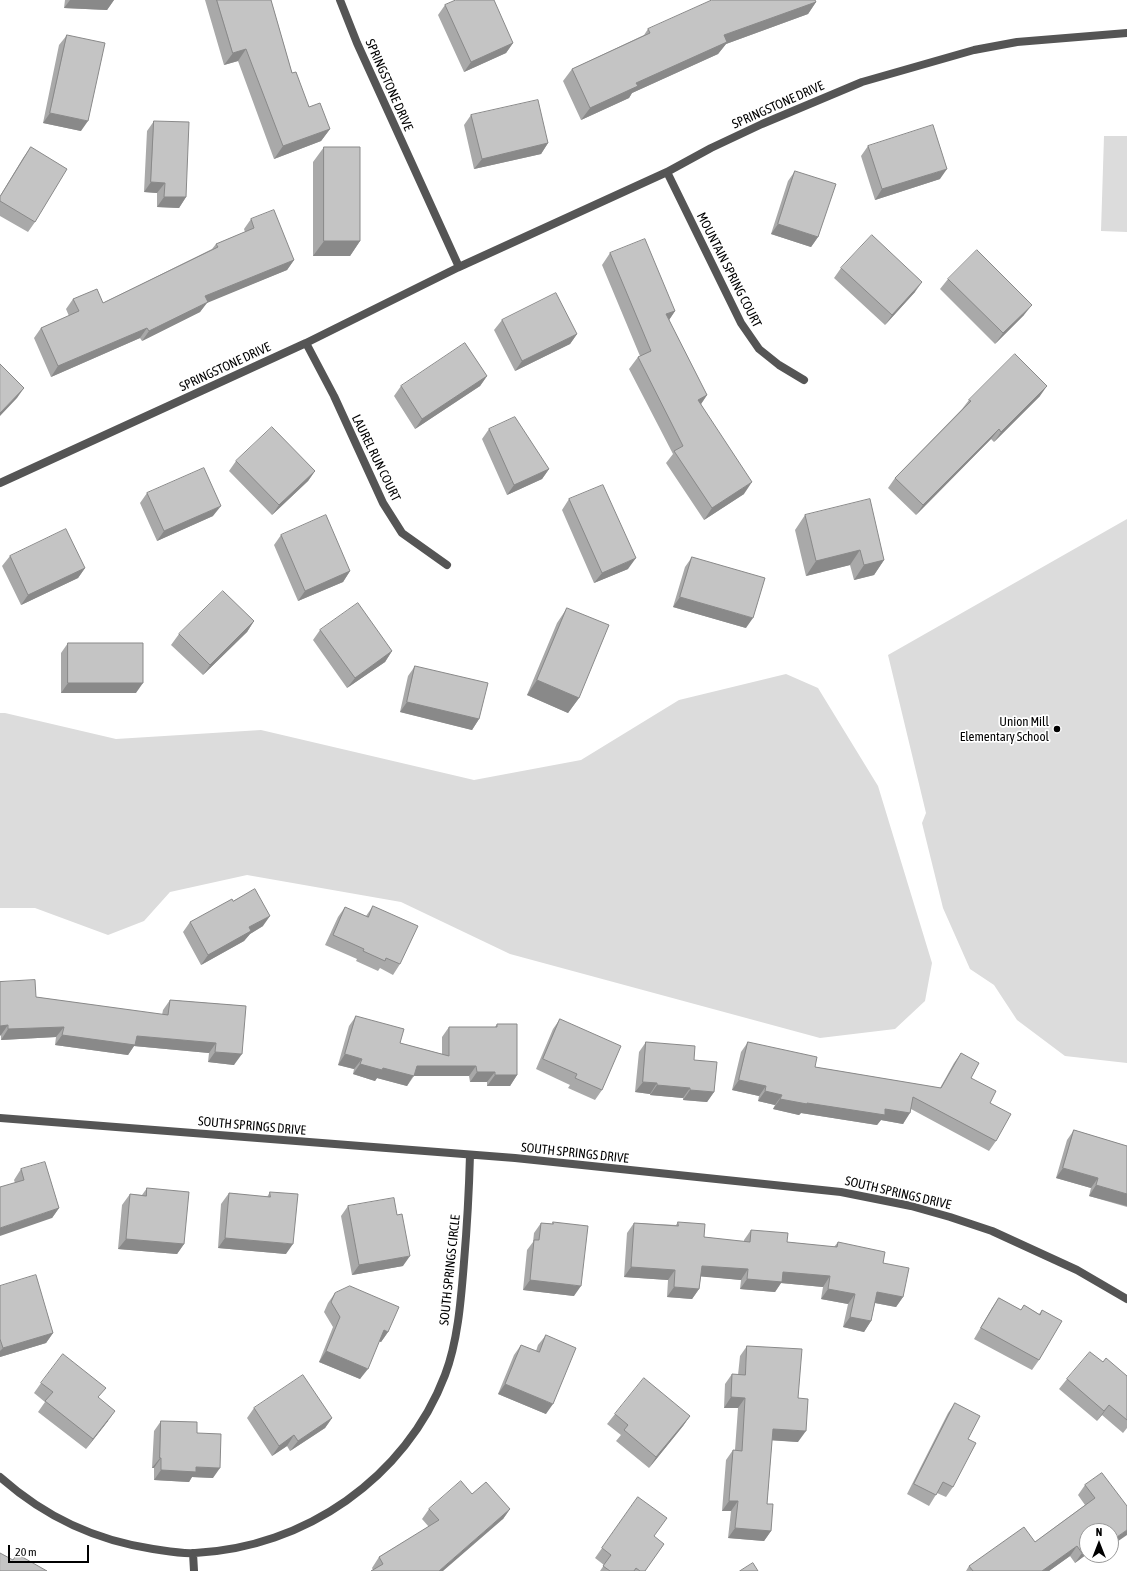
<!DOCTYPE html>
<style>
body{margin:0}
#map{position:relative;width:1127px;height:1571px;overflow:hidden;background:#fff;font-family:"Asap Condensed",sans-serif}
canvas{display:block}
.north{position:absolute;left:1079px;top:1523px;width:40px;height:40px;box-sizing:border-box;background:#fff;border:1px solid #999;border-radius:50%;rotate:0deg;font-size:11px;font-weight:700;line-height:16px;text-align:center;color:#000}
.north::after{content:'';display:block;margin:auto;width:14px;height:18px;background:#000;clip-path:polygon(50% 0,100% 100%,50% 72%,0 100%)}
.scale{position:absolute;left:8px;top:1545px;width:81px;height:18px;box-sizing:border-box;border:2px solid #000;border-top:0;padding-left:5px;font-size:12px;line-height:14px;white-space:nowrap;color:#000;-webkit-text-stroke:3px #fff;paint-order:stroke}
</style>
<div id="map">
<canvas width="1127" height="1571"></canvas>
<div class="north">N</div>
<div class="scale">20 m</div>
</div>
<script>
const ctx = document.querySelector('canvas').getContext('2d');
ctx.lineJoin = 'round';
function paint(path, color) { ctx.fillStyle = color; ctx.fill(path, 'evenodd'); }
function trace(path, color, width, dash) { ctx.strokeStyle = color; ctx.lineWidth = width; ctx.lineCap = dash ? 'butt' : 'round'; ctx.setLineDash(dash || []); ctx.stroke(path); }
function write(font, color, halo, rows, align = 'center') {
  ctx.font = font + ' "Asap Condensed",sans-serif'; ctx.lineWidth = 3.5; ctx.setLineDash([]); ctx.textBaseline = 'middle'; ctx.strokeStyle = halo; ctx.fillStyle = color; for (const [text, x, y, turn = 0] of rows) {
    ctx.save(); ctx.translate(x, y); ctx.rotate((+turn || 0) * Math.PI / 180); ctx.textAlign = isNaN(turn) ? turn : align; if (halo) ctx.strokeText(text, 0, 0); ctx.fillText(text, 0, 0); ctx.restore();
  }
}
paint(new Path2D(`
 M1104,136h23v96l-26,-1z
 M1127,519v544l-62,-7 -48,-36 -23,-35 -24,-16 -27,-61 -21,-85 4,-10 -38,-158z
 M786,674l32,14 60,98 54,177 -7,38 -30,28 -75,9 -310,-84 -109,-52 -154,-27 -77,17 -26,29 -36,14 -73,-27h-35v-195h5l111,26 145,-9 213,50 107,-20 98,-60z`), '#dcdcdc');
trace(new Path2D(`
 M340,0l17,43 102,224
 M667,172l74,151 18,26 20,16 25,15
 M306,343l28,53 49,107 19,30 45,32
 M0,483l306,-140 153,-76 208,-95 44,-24 51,-24 100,-42 112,-32 43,-8 110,-9
 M0,1118l515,40 326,34 70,14 39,11 42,14 85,39 50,29
 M0,1477c45,40 94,63 153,72 14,2 28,5 42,4 109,-5 211,-75 250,-178 13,-34 16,-76 19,-113 3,-35 5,-71 6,-107
 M193,1553l1,18`), '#555', 8);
paint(new Path2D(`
 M65,0h49l-7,10 -43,-2z
 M205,0h66l21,73 17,34 21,22 -9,12 -47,18 -36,-98 -14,4z
 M816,2l-8,12 -82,30 -8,10 -86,39 -3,5 -48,22 -18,-39 9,-12 72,-34 4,-6z
 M445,5l68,38 -7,10 -42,19 -26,-57z
 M67,35l14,96 -38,-8 16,-78z
 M471,115l77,28 -7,11 -67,15 -10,-44z
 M154,121l32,76 -7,11 -22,-1v-14l-13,-1 3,-61z
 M868,146l72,33 -65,21 -14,-44z
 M31,147l4,75 -7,10 -28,-16v-20l23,-38z
 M324,147l36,94 -10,15h-37v-94z
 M795,171l23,66 -7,10 -40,-13 17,-53z
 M251,219l43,41 -7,10 -80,32 -7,10 -58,29 -2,-3 -89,39 -17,-39 7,-10 28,-12 -3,-7 7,-10 30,4 109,-54 4,-5 29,-12 -1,-3z
 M610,253l65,58 -6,9 38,75 -6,9 43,90 -40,26 -38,-57 7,-9 -44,-85 9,-12 2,-1 -38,-91z
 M841,268l74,24 -30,33 -51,-47z
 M948,279l76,36 -29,29 -55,-55z
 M502,320l75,14 -7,10 -55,27 -21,-41z
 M487,376l-7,10 -65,43 -21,-33 7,-10z
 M1040,396l-46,46 -3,-3 -75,76 -28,-27 7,-10 67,-69 7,-9z
 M489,429l60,40 -7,10 -35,16 -25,-56z
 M236,461l79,10 -7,10 -36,34 -43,-44z
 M147,493l66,23 -56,25 -17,-38z
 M569,499l59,70 -34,14 -32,-73z
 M805,515l79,45 -10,15 -20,5 -4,-15 -44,11 -11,-46z
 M281,535l69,36 -7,11 -45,19 -24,-56z
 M10,556l75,12 -7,10 -57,27 -19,-39z
 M692,557l54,71 -73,-21 12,-40z
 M567,608l12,90 -11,15 -41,-18 30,-72z
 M254,621l-7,11 -44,43 -32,-30 8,-11z
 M320,630l72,21 -7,11 -38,26 -34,-48z
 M68,643l68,50h-75v-40z
 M415,666l64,53 -7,11 -72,-18 8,-36z
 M233,901l30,25 -13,8 -6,7 -43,24 -18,-33 7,-10z
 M373,906l27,58 -7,11 -13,-7 -2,3 -22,-10 1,-2 -32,-14 13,-28 7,-10 21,9z
 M0,982l36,15 126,18 1,-5 7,-10 76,6 -12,59 -26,-3 1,-9 -75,-7 -6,9 -73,-10 1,-8 -55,3z
 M356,1016l44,27 42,11v-17l7,-10h46l2,-3 20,51 -7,11h-23v-4h-17l-1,-6h-55l-7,10 -30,-8 -2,3 -22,-7 1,-5 -16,-4 11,-39z
 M560,1019l42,71 -7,10 -27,-12 2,-3 -34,-16 17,-40z
 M646,1042l48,18 20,32 -7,10 -24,-2v-2l-33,-3v-1l-15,-2 4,-40z
 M748,1042l67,25 125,21 14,-25 7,-10 10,25 19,25 6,38 -7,10 -78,-42 -8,15 -22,-4 -4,5 -76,-12 -2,2 -26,-6 2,-4 -17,-4 1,-5 -27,-6 9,-38z
 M1074,1130l53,16v61l-38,-11 2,-8 -35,-10 11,-38z
 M21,1169l38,39 -7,10 -37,-35 -1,-3z
 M147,1188l37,56 -7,10 -59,-5 4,-44 8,-11 12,1z
 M270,1192l16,62 -68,-6 3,-44 8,-11 38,4z
 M348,1206l49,9 6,51 -51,9 -11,-59z
 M553,1222l21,74 -51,-6 4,-40 6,-8 1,-9 7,-10 11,1z
 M678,1222l26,15 40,5v-2l7,-10 36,12 47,5 4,-5 45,21 20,34 -7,10 -21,-4 -4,18 -7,11 -21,-5 5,-23 -27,-5 2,-12 -42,-4 -6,9 -35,-3 1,-9 -40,-4 -2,13 -7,10 -25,-2 1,-17 -44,-3 3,-44 7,-10 42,2z
 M0,1286l53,47 -7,10 -46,14z
 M335,1293l53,39 -7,10 -2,-1 -19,38 -41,-17 14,-35 -9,-15 4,-9z
 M999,1298l22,12 3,-5 15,9 3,-4 -3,50 -7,10 -58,-31 18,-31z
 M546,1335v79l-48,-20 16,-39 7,-10 15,6 2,-6z
 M747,1346l51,52v44l-26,-2 -5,64 4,27 -7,10 -36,-3 3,-27h-9l4,-51 7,-10h2l3,-42h-14l1,-24 7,-10 6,1 2,-19z
 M1103,1362l24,14v52l-4,5 -21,-18 -5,6 -38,-32 8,-10z
 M41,1383l58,15 9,23 -22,28 -48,-37 7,-10 -11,-9z
 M955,1403l13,36 -15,48 -7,10 -9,-4 -8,13 -22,-12 41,-81z
 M254,1408l78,10 -7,10 -35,23 -3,-5 -15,10 -25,-38z
 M615,1414l75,2 -7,10 -34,42 -33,-27 5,-6 -14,-11z
 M161,1421l36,12 16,45 -21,-1 -3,5 -35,-2v-12h-2l2,-37z
 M1102,1473l-15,58v23l-12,9 -5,-7 -21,15h-83l3,-5 66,-24 50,-37 -7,-10 7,-10z
 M472,1494l38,15 -7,10 -130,51 -1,-2 7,-11 50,-30 -7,-8 7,-10z
 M638,1497l16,39 -9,35h-45l4,-6 -9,-7z
 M1091,1555h8l-5,4z`), '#a9a9a9');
paint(new Path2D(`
 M70,0h44l-7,10 -43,-2z
 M816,2l-8,12 -82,30 -8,10 -86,39 -3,5 -48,22 9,-12 46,-25 88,-48z
 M513,43l-7,10 -42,19 7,-10z
 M246,49l-8,12 -14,4 9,-12z
 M50,113l38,8 -7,10 -38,-8z
 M330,129l-9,12 -47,18 9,-13z
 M548,143l-7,11 -67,15 8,-10z
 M947,169l-7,10 -65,21 7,-11z
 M151,182l14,1 -8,10 -13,-1z
 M164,197h22l-7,11 -22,-1z
 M778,224l40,13 -7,10 -40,-13z
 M324,241h36l-10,15h-37z
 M294,260l-7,10 -80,33 -7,9 -58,29 7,-10 56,-35z
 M922,282l-7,10 -30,33 7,-10z
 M1032,305l-8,10 -29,29 8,-11z
 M675,311l-8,12 -1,-9z
 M147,328l-7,10 -89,39 7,-11z
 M577,334l-7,10 -55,27 7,-10z
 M487,376l-7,10 -65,43 7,-10z
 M1047,386l-7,10 -46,46 7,-10z
 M24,388l-7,10 -17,18v-3z
 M707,395l-8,12 -1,-7z
 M999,429l-8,10 -75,76 7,-10z
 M549,469l-7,10 -35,16 7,-10z
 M315,471l-7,10 -36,34 7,-10z
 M752,482l-8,12 -40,26 8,-12z
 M221,506l-8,10 -56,25 7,-10z
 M860,550l-10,15 -44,11 10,-15z
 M636,558l-8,11 -34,14 8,-10z
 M884,560l-10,15 -20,5 10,-15z
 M85,568l-7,10 -57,27 7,-10z
 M350,571l-7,11 -45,19 7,-10z
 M680,597l73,21 -7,10 -73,-21z
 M254,621l-7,11 -44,43 7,-10z
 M392,651l-7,11 -38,26 8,-10z
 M537,680l42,18 -11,15 -41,-18z
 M68,683h75l-7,10h-75z
 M407,702l72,17 -7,11 -72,-18z
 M270,916l-7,10 -13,8 -6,7 -43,24 7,-10 41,-28z
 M8,1025l-7,10 -1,1v-10z
 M64,1027l-8,10 -55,3 7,-11z
 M62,1035l75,1 79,7 -7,10 -75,-7 -6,9 -73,-10z
 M215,1052l27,2 -8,11 -26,-3z
 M345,1054l17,5 -8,10 -16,-4z
 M360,1064l23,4 34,-2h59l-7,10h-56l-6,10 -30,-8 -2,3 -22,-7z
 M477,1072h18l-8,10h-17z
 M495,1075h22l-7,11h-23z
 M739,1080l27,6 -7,10 -27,-6z
 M643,1082l14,1 -7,11 -15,-2z
 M657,1085l33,3 -7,10 -33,-3z
 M690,1090l24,2 -7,10 -24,-2z
 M765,1091l17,4 -7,10 -17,-4z
 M780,1099l27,4 78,6 25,4 -7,11 -22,-4 -4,5 -76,-12 -2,2 -26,-6z
 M1063,1168l35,10 -7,10 -35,-10z
 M1096,1185l31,9v12l-38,-10z
 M59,1208l-7,10 -52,18v-8z
 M225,1238l68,6 -7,10 -68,-6z
 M126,1239l58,5 -7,10 -59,-5z
 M410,1256l-7,10 -51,9 7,-10z
 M702,1266l46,3 -7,11 -46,-4z
 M631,1267l44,3 -7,10 -44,-3z
 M783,1272l47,4 -7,11 -42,-4 -6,9 -35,-3 7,-10z
 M530,1280l51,6 -7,10 -51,-6z
 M674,1287l25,2 -7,10 -25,-2z
 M828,1289l27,5 -7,10 -27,-5z
 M877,1292l26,5 -7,10 -26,-5z
 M850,1317l21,4 -7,11 -21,-5z
 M384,1330l4,2 -7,10 -5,-2z
 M53,1333l-7,10 -46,14v-6l3,-3z
 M326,1351l42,18 -8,10 -41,-17z
 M505,1384l48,20 -7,10 -48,-20z
 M731,1397l14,1 -7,10h-14z
 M1109,1405l-7,10 -5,6 7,-10z
 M115,1411l-7,10 -22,28 7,-10z
 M690,1416l-7,10 -34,42 7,-11z
 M332,1418l-7,10 -35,23 8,-10z
 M773,1429l33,2 -8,11 -32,-2z
 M294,1435l-7,11 -15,10 7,-10z
 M160,1458h1l-7,10h-2z
 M196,1467l24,1 -7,10 -21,-1 -3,5 -35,-2 7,-10z
 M729,1501h9l-7,10h-9z
 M510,1509l-7,10 -60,52h-4z
 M735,1528l36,3 -7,10 -36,-3z
 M1127,1530v5l-16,11v-5z
 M1077,1546l-7,10 -21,15h-7z
 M1087,1549v5l-12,9 7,-10z`), '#898989');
const building = new Path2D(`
 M217,0h54l21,73 4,-1 13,35 11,-4 10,26 -47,17 -37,-97 -13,4z
 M456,0h38l19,43 -42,19 -26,-57z
 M712,0h103l1,2 -92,33 3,7 -91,41 2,3 -48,22 -18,-39 78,-36 -2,-4z
 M67,35l38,8 -17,78 -38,-8z
 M538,100l10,43 -66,16 -11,-44z
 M154,121l35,1 -3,75h-22l1,-14 -14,-1z
 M933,125l14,44 -65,20 -14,-43z
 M31,147l36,22 -32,53 -35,-21v-4z
 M324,147h36v94h-36z
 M795,171l41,13 -18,53 -40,-13z
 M274,210l20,50 -89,36 3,6 -59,29 -2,-3 -89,38 -17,-38 38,-17 -6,-12 24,-10 6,14 115,-56 -2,-3 38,-16 -3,-9z
 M872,235l50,47 -30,33 -51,-47z
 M645,239l30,72 -9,3 41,81 -9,5 54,82 -40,26 -38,-57 9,-5 -45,-89 13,-6 -41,-98z
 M977,250l55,55 -29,28 -55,-54z
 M556,293l21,41 -55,27 -20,-41z
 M465,343l22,33 -65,43 -21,-33z
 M1015,354l32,32 -46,46 -2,-3 -76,76 -28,-27 76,-77 -2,-1z
 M0,364l24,24 -24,25z
 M515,417l34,52 -35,16 -25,-56z
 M272,427l43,44 -36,34 -43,-44z
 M204,468l17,38 -57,25 -17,-38z
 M603,485l33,73 -34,15 -33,-74z
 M870,499l14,61 -20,5 -4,-15 -44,11 -11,-46z
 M326,515l24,56 -45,20 -24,-56z
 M66,529l19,39 -57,27 -18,-39z
 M692,557l73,21 -12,40 -73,-21z
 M223,591l31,30 -44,44 -31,-31z
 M358,603l34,48 -37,27 -35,-48z
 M567,608l42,17 -30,73 -42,-18z
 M68,643h75v40h-75z
 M415,666l73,17 -9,36 -72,-17z
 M255,889l15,27 -21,11 2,4 -43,24 -18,-33 42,-23 1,2z
 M373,906l45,20 -18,38 -14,-6 -1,3 -22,-10 1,-2 -31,-14 12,-28 23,10z
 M35,980l1,17 132,18 2,-15 76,6 -4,48 -27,-2 1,-9 -79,-7 -2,9 -73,-10 2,-8 -56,2v-4l-8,1v-44z
 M356,1016l48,13 -4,14 49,13v-29h48v-3h20v51h-22v-3h-18l-1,-6h-59l-3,10 -31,-8 -1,2 -22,-6 2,-5 -17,-5z
 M560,1019l61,27 -19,44 -27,-12 2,-4 -34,-15z
 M646,1042l49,4 -1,14 23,2 -3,30 -24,-2v-2l-33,-3v-2l-14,-1z
 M748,1042l69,15 -2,10 126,21 20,-35 18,10 -8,15 25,13 -6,12 21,11 -15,27 -83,-44 -3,16 -25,-4v6l-78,-12v1l-27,-5 2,-4 -17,-4 1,-5 -27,-6z
 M1074,1130l53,16v48l-31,-9 2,-7 -35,-10z
 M45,1162l14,46 -59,20v-41l24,-7 -3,-11z
 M147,1188l42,4 -5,52 -58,-5 4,-45 16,2z
 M270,1192l28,2 -5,50 -68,-6 4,-45 41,4z
 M394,1198l3,17 5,-1 8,42 -51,9 -11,-59z
 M553,1222l35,4 -7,60 -51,-6 4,-40h5l2,-17 12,1z
 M678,1222l27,2 -1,13 46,5 1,-12 37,3 -1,9 50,5 1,-5 47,10 -2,11 26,5 -6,29 -26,-5 -6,29 -21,-4 5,-23 -27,-5 2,-13 -47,-4 -1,10 -35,-3 1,-10 -46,-3 -3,23 -25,-2 1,-17 -44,-3 3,-44 44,3z
 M36,1275l17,58 -50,15 -3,-9v-53z
 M350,1286l49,21 -11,25 -4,-2 -16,39 -42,-18 14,-34 -9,-15 4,-9z
 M999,1298l22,12 3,-5 16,10 2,-5 20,11 -23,39 -58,-32z
 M546,1335l30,13 -23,56 -48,-20 16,-39 18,7z
 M747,1346l55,3 -4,49 10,1 -2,32 -33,-2 -6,75h6l-2,27 -36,-3 3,-27h-9l4,-51 9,1 3,-53 -14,-1 1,-23 13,1z
 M1090,1352l13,10 3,-4 21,18v44l-18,-15 -5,6 -37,-32z
 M63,1354l43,34 -8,9 17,14 -22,28 -48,-38 8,-9 -12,-9z
 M303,1375l29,43 -34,23 -4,-6 -15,11 -25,-38z
 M644,1378l46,38 -34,41 -32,-27 4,-5 -13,-11z
 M955,1403l25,13 -12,23 8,4 -23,44 -10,-5 -7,13 -22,-11z
 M161,1421l36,1v11l24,1 -1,34 -24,-1v5l-35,-2v-12h-1z
 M1102,1473l25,33v24l-16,11v-10h-24v18l-5,4 -5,-7 -35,25h-69l-4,-5 55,-39 11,15 60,-44 -10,-13z
 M461,1481l11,13 14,-12 24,27 -71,62h-68l12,-7 -4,-7 60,-37 -10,-11z
 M638,1497l29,21 -13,18 10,8 -19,27h-5l-4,-3 -2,3h-24l-7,-5 8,-11 -9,-7z
 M0,1553l13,7 4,-6 30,17h-47z
 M753,1563l5,8h-18z`);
paint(building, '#c4c4c4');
trace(building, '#898989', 1);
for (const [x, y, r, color] of [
 [1057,729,4,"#000"]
]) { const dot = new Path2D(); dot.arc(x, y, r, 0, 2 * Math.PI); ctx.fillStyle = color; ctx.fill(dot); trace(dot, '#fff', 1.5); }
write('13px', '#000', '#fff', [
 ["SPRINGSTONE DRIVE",389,85,66],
 ["SPRINGSTONE DRIVE",778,105,-24],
 ["MOUNTAIN SPRING COURT",729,270,63],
 ["SPRINGSTONE DRIVE",225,367,-25],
 ["LAUREL RUN COURT",376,458,64],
 ["SOUTH SPRINGS DRIVE",252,1126,5],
 ["SOUTH SPRINGS DRIVE",575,1153,6],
 ["SOUTH SPRINGS DRIVE",898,1193,13],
 ["SOUTH SPRINGS CIRCLE",450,1270,-84]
]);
write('13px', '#000', '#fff', [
 ["Union Mill",1049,722],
 ["Elementary School",1049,737]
], 'right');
</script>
